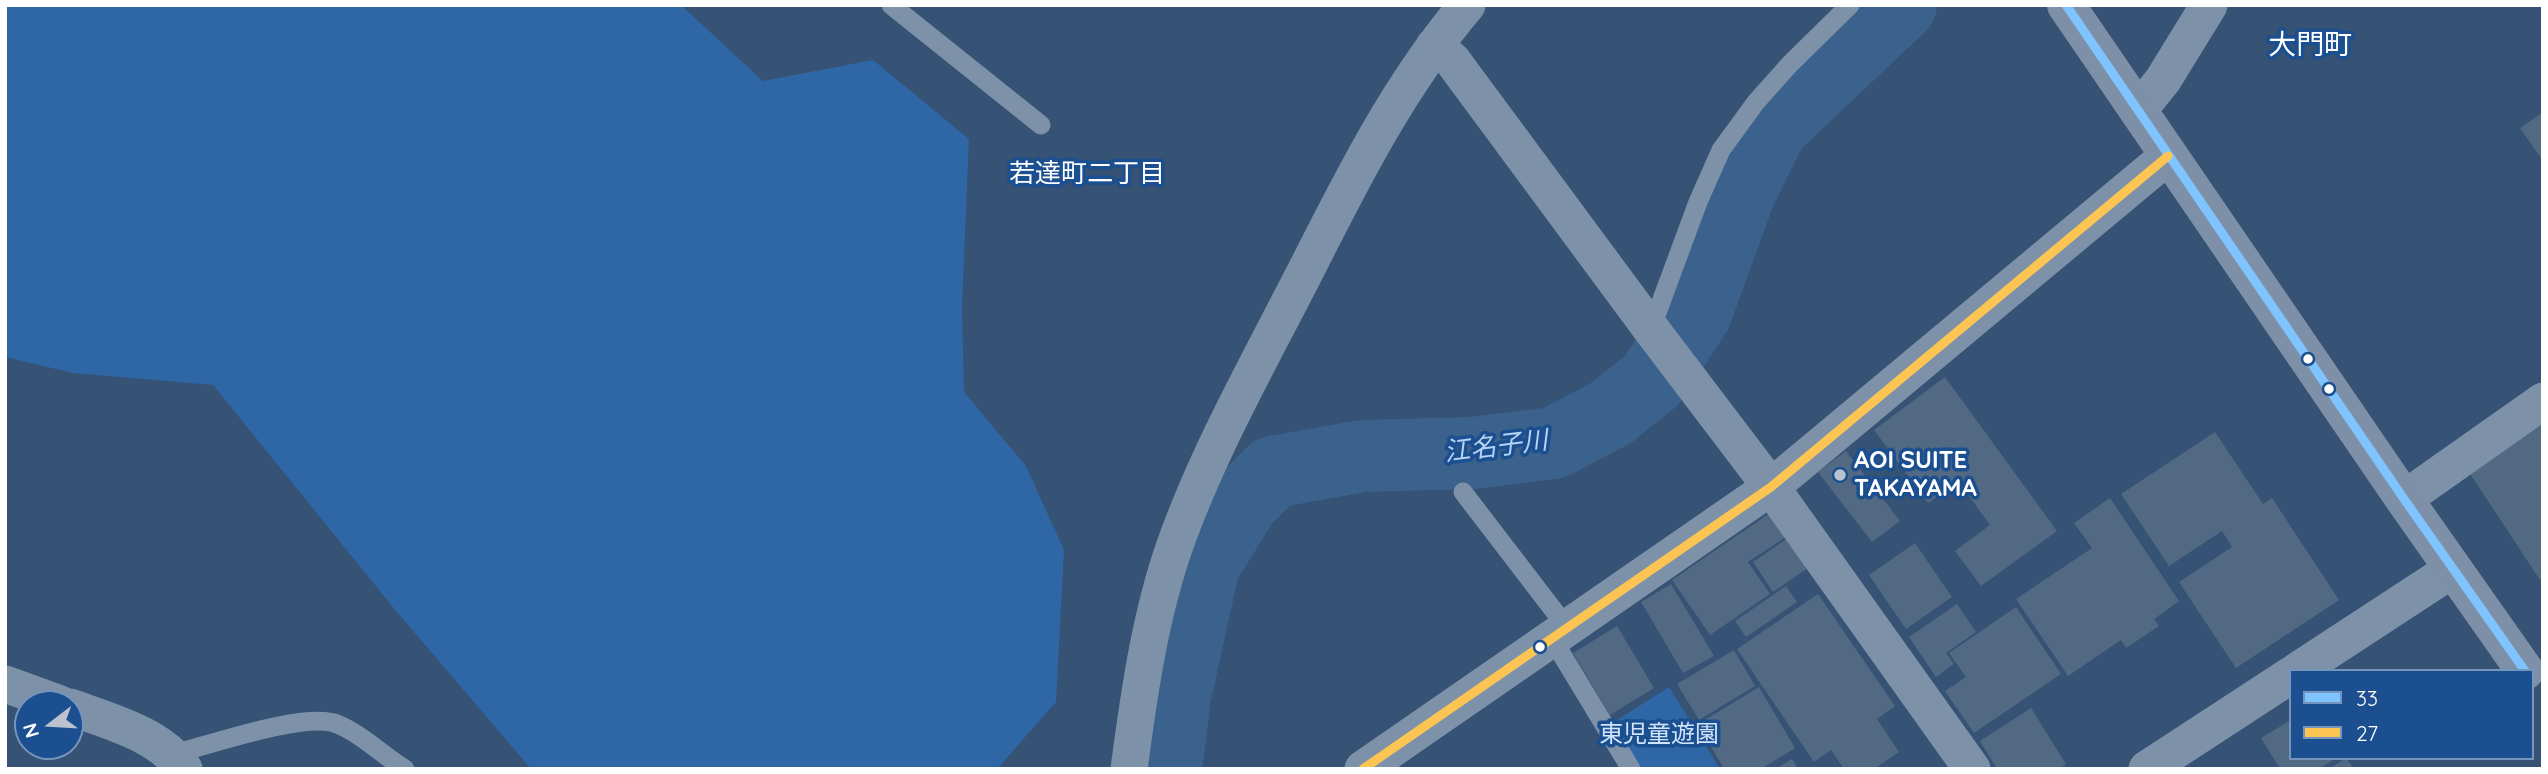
<!DOCTYPE html>
<meta charset="utf-8">
<style>
body{margin:0}
#map{position:relative;width:2548px;height:774px;overflow:hidden;background:#365274;font-family:Quicksand,sans-serif}
canvas{display:block}
.frame{position:absolute;inset:0;border:7px solid #fff;pointer-events:none}
.legend{position:absolute;left:2289px;top:669px;width:245px;height:91px;box-sizing:border-box;background:#1b4f8f;border:2px solid #7695bc;margin:0;padding:9px 12px;list-style:none;font-size:21px;color:#fff}
.legend li{display:flex;align-items:center;gap:14px;height:35px}
.legend b{width:35px;border:2px solid #7695bc}
.north{position:absolute;left:14px;top:690px;width:70px;height:70px;box-sizing:border-box;background:#1b4f8f;border:2px solid #7695bc;border-radius:50%;rotate:253deg;font-size:19px;font-weight:700;line-height:28px;text-align:center;color:#fff}
.north::after{content:'';display:block;margin:auto;width:24px;height:32px;background:#b9c2ce;clip-path:polygon(50% 0,100% 100%,50% 72%,0 100%)}
</style>
<div id="map">
<canvas width="2548" height="774"></canvas>
<div class="frame"></div>
<ul class="legend">
<li><b style="height:9px;background:#80c4ff"></b>33</li>
<li><b style="height:9px;background:#fcc553"></b>27</li>
</ul>
<div class="north">N</div>
</div>
<script>
const ctx = document.querySelector('canvas').getContext('2d');
ctx.lineJoin = 'round';
function paint(path, color) { ctx.fillStyle = color; ctx.fill(path, 'evenodd'); }
function trace(path, color, width, dash) { ctx.strokeStyle = color; ctx.lineWidth = width; ctx.lineCap = dash ? 'butt' : 'round'; ctx.setLineDash(dash || []); ctx.stroke(path); }
function write(font, color, halo, rows, align = 'center') {
  ctx.font = font + ' Quicksand,"Noto Sans JP",sans-serif'; ctx.lineWidth = 7; ctx.setLineDash([]); ctx.textBaseline = 'middle'; ctx.strokeStyle = halo; ctx.fillStyle = color; for (const [text, x, y, turn = 0] of rows) {
    ctx.save(); ctx.translate(x, y); ctx.rotate((+turn || 0) * Math.PI / 180); ctx.textAlign = isNaN(turn) ? turn : align; if (halo) ctx.strokeText(text, 0, 0); ctx.fillText(text, 0, 0); ctx.restore();
  }
}
paint(new Path2D(`
 M5,5h676l82,76 110,-21 96,79 -7,168 2,85 62,74 38,84 -8,152 -59,67h-466l-135,-158 -183,-226 -140,-12 -68,-16z
 M1669,687l51,82h-82l-27,-45z`), '#2f66a5');
trace(new Path2D(`
 M1166,769l9,-72 29,-132 39,-63 30,-30 90,-16 109,-3 82,-10 57,-30 41,-33 44,-67 44,-121 32,-65 129,-122`), '#3b618d', 72);
paint(new Path2D(`
 M2543,112v49l-23,-33z
 M1945,377l112,154 -76,55 -26,-35 35,-26 -32,-44 -30,22 -54,-73z
 M2543,423v155l-3,2 -71,-108z
 M2215,432l48,72 9,-6 67,102 -103,68 -57,-86 53,-35 -10,-16 -53,35 -48,-72z
 M1846,451l54,70 -28,21 -54,-70z
 M2110,498l69,103 -25,18 5,7 -33,22 -5,-8 -53,36 -52,-77 76,-51 -18,-25z
 M1773,511l16,24 -41,27 22,32 -60,41 -38,-55z
 M1788,538l20,30 -35,24 -20,-30z
 M1915,543l37,54 -46,32 -37,-54z
 M1671,584l43,72 -31,17 -42,-71z
 M1786,586l11,16 -51,35 -11,-16z
 M1818,594l77,112 -18,13 22,33 -25,17h-30l-13,-19 -17,12 -77,-113z
 M1957,604l19,28 -30,21 8,11 -18,13 -27,-40z
 M2016,607l45,67 -87,59 -29,-42 21,-14 -17,-24z
 M1617,626l37,62 -44,27 -37,-62z
 M1734,650l21,36 -56,34 -22,-36z
 M1759,687l36,61 -34,21h-37l-26,-45z
 M2031,708l35,56 -8,5h-61l-17,-28z
 M2291,720v38h45l-17,11h-39l-19,-31z
 M2346,758l8,11h-25z
 M1792,759l6,10h-23z`), '#526984');
trace(new Path2D(`
 M891,5l150,120
 M1651,329l47,-127 23,-52 35,-48 34,-38 60,-59
 M1463,492l105,137
 M1553,640l78,129
 M174,754c35,-9 133,-43 163,-30 25,10 45,31 68,45`), '#7d92a8', 19);
trace(new Path2D(`
 M1434,46l18,14 199,269 120,158 201,282
 M2138,111l25,-31 46,-75
 M2404,499l139,-98
 M2297,671l156,-102
 M5,684l55,20
 M70,707c39,14 89,27 114,62
 M1129,769c10,-75 21,-153 46,-224 34,-95 84,-183 130,-273 47,-93 94,-187 162,-267
 M1363,769l408,-282 397,-331
 M2147,769l144,-94`), '#7d92a8', 37);
trace(new Path2D(`
 M2066,5l338,494 121,172`), '#7e90a7', 38);
trace(new Path2D(`
 M2066,5l338,494 121,172`), '#80c4ff', 9);
trace(new Path2D(`
 M1363,769l408,-282 397,-331`), '#fcc553', 9);
for (const [x, y, r, color] of [
 [2308,359,6,"#fff"],
 [2329,389,6,"#fff"],
 [1840,475,7,"#b9c2ce"],
 [1540,647,6,"#fff"]
]) { const dot = new Path2D(); dot.arc(x, y, r, 0, 2 * Math.PI); ctx.fillStyle = color; ctx.fill(dot); trace(dot, '#1b4f8f', 2.5); }
write('bold 24px', '#fff', '#1b4f8f', [
 ["AOI SUITE",1854,461],
 ["TAKAYAMA",1854,489]
], 'left');
write('24px', '#cfe3fa', '#1b4f8f', [
 ["東児童遊園",1659,735]
]);
write('26px', '#fff', '#1b4f8f', [
 ["若達町二丁目",1087,174]
]);
write('italic 26px', '#b5d3f5', '#1b4f8f', [
 ["江名子川",1496,447,-7]
]);
write('28px', '#fff', '#1b4f8f', [
 ["大門町",2310,46]
]);
</script>
